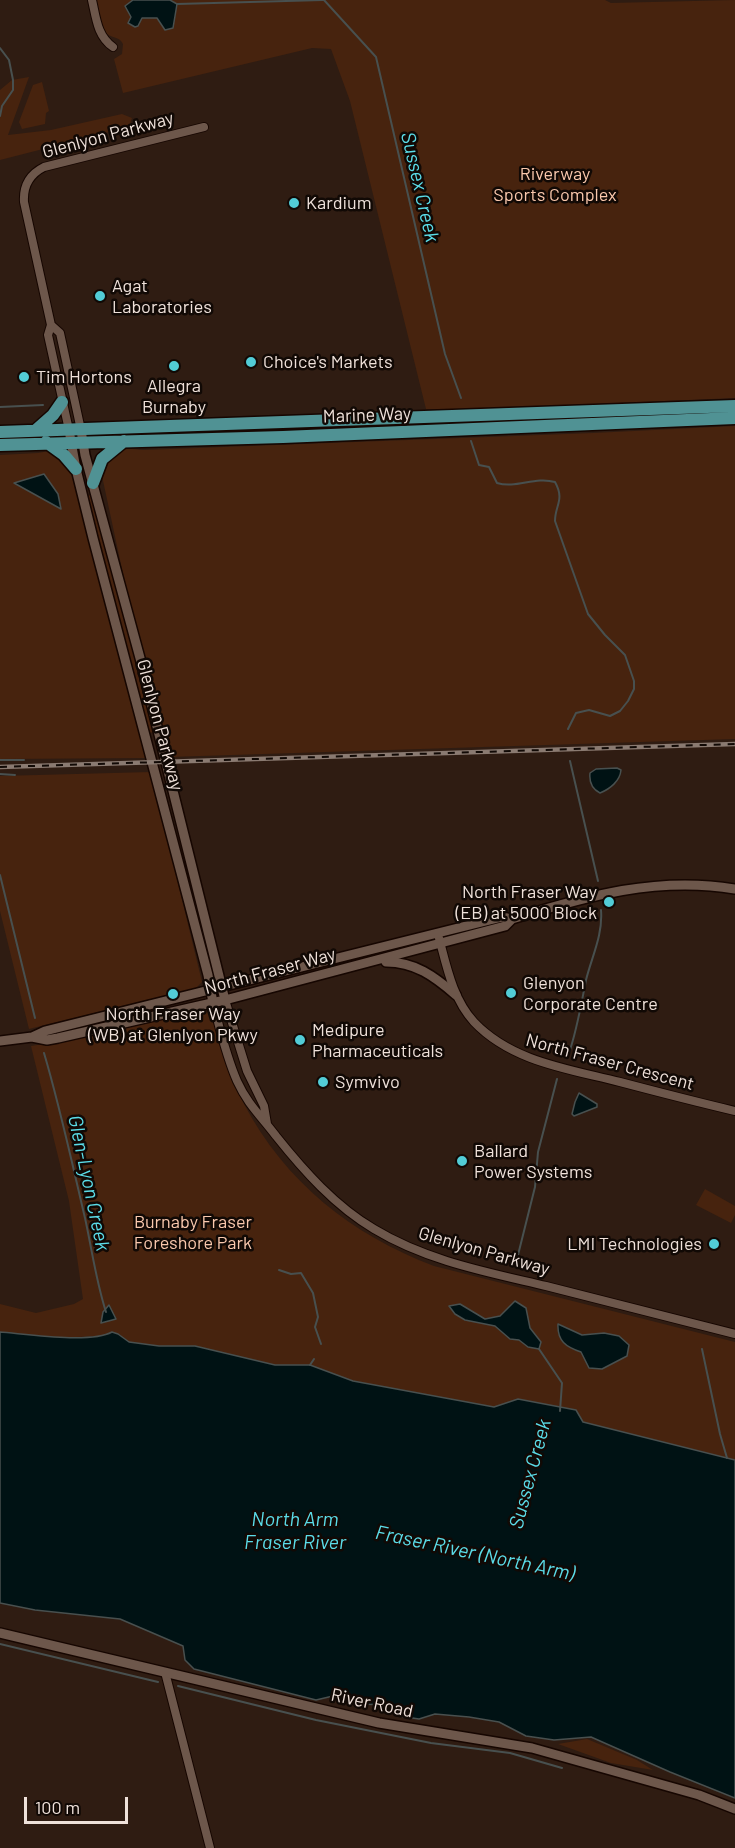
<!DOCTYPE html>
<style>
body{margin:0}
#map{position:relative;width:735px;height:1848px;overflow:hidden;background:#2f1c12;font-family:Barlow,sans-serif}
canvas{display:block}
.scale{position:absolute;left:24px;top:1797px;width:104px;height:27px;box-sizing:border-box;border:3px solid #efe1da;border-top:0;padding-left:8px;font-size:18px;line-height:21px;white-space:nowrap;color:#efe1da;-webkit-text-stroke:4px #110905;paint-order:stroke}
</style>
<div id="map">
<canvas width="735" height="1848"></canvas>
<div class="scale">100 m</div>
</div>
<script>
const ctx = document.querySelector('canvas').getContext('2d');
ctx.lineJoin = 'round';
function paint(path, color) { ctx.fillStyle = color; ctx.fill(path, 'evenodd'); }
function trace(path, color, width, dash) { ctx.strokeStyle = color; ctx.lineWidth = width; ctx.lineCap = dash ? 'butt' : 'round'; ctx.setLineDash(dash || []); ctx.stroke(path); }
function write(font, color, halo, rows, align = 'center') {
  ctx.font = font + ' Barlow,sans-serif'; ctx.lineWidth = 5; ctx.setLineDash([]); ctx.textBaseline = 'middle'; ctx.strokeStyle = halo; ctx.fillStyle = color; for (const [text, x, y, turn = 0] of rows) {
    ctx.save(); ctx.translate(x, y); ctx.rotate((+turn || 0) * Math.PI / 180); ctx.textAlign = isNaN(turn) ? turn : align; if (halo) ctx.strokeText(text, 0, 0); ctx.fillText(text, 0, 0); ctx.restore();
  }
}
paint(new Path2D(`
 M96,0h509l6,3 124,-3v398l-255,11h-54l-76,-308 -19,-52 -19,-1 -189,45 -9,-34 8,-5 1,-10c-4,-8 -9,-5 -16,-10 -7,-5 -9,-25 -11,-34z
 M29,77l-21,58 43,-5 71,-16 10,4 -3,9 -129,33v-70l12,-10z
 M42,82l7,29 -3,2 -1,11 -23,5 -3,-7 14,-37z
 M735,426v313l-566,18 -44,-174 -23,-107c0,-8 2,-11 7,-17 11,-13 20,-10 35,-9l449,-17z
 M49,451l19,14 4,10 76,283 -148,1v-304l38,-2z
 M91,495l63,237 -5,1 -63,-237z
 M151,772l51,210 -6,6 -167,41 -29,-118v-135z
 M202,1009l6,1 3,4c9,30 18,62 33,90 41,78 108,131 190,162l301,76v141l-178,-60 -231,-31 -223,-56 -103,4v-36l36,9 38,-9 9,-5 -14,-98 -38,-155 55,-9z
 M705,1189l30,17v9l-4,8 -35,-18z
 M587,1739l50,21 16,10 -42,-7 -53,-19z`), '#47230e');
const water = new Path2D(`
 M133,0h37l7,4 -4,24 -8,2 -8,-12h-15l-4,8 -3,1 -7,-4 3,-6 -6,-11z
 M44,474l14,20 3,15 -47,-26z
 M617,768l4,2c-1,11 -11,19 -21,23 -8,-4 -11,-11 -10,-20l6,-4z
 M579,1093l18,11v3l-23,9 -2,-2 3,-12z
 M515,1301l11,7 4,20 11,14 -2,7 -11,-2 -9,-7 -9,-1 -15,-13 -30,-6 -10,-6 -6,-8 11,-2 25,15 15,-3z
 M109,1305l7,14 -15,4 2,-11z
 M558,1324l24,11 22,-2 15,3 10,9 -2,11 -25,13 -13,-1 -8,-16c-15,-5 -24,-11 -23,-28z
 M0,1332c26,2 90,12 112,0l6,2 11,8 30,4h36l80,19h35l43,16 141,26 24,-8 58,11 7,12 152,38v338l-65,-26 -79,-35 -37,3 -28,-4 -27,-14 -30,-5 -34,-3 -16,5 -20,-3 -13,-11 -25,-1 -28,-8 -17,4 -122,-31 -9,-9 -2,-14 -63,-27 -85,-9 -35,-7z`);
paint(water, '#001214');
trace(water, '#48504f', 1.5);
trace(new Path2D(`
 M324,0l52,57 69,297 16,44
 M177,4l146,-4
 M0,48l9,12 4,20v10l-11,16 -2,10
 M0,407l43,-2
 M471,441l8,24 10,2 8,16c19,6 38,-7 58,-1 10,18 0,23 0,39l33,93 17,21 20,20 9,26v8l-6,12 -8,10 -10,5 -21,-6 -13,3 -8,16
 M0,760h24
 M570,761l28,120
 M0,774l15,1
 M0,875l35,143
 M44,1053c16,54 28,110 41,165 7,32 11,63 21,94
 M569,1053c8,-23 12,-48 17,-73 6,-24 17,-45 15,-70
 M516,1263l19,-76 3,-35 19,-73
 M279,1270l12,4 10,-1 12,20 5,24 -3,10 6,17
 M539,1349l23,34 -2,28
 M702,1349l18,85 7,24
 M310,1365l4,-6
 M0,1644l158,38
 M178,1686l138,34 115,23 79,10 52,15`), '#48504f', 2);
const minor = new Path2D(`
 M92,0c4,17 5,36 21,47
 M51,325l9,8 21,97
 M69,430l-21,-95 3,-10 -27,-123c-1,-16 6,-28 20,-35l160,-40
 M439,938c8,30 14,61 35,84 38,40 95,47 146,60 38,10 77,20 115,29
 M225,1000l22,71 17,35 3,18
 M213,1003c7,26 13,53 24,78 11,24 24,35 39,55 28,35 59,70 98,93 53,32 113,43 172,57 63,16 126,32 189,48
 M165,1672l45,176`);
const tertiary = new Path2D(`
 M69,430l7,39 17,69 115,437 5,28
 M81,430l4,25 55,203 85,342
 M386,962c29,0 48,14 70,33
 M32,1037l15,3 11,-2 167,-38 280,-74 7,-7
 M0,1041l32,-4 13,-6 457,-114 10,2c75,-23 145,-43 223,-30
 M0,1633l379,90 153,25 167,47 36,14`);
const primary = new Path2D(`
 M36,430l17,-15 9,-13
 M0,432l735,-26
 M46,442l18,13 12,14
 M0,445l283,-8 452,-19
 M93,483l9,-24 22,-18`);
trace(minor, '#160601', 10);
trace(tertiary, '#160601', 12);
trace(primary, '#160601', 15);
trace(minor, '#6d574b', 8);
trace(tertiary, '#6d574b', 9);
trace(primary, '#509294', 12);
const rail = new Path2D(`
 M0,767l735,-23`);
trace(rail, '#8a7a71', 4.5);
trace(rail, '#110905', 2, [7]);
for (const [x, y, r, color] of [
 [294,203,6,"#52ccd6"],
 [100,296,6,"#52ccd6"],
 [251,362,6,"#52ccd6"],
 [174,366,6,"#52ccd6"],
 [24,377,6,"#52ccd6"],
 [609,902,6,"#52ccd6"],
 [511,993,6,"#52ccd6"],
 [173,994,6,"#52ccd6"],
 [300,1040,6,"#52ccd6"],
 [323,1082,6,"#52ccd6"],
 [462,1161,6,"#52ccd6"],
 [714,1244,6,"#52ccd6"]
]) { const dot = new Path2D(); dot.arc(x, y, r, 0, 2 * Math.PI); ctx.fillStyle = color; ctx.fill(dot); trace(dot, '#110905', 2); }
write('18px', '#efe1da', '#110905', [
 ["Glenlyon Parkway",108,135,-15],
 ["Marine Way",367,415,-2],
 ["Glenlyon Parkway",160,725,75],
 ["North Fraser Way",270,971,-15],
 ["North Fraser Crescent",610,1062,15],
 ["Glenlyon Parkway",484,1251,16],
 ["River Road",372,1703,12]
]);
write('18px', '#fac8ad', '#110905', [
 ["Riverway",555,174],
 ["Sports Complex",555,195],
 ["Burnaby Fraser",193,1222],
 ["Foreshore Park",193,1243]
]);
write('18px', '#efe1da', '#110905', [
 ["Kardium",306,203],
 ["Agat",112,286],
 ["Laboratories",112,307],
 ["Choice's Markets",263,362],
 ["Tim Hortons",36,377],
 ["Allegra",174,386,"center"],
 ["Burnaby",174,407,"center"],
 ["North Fraser Way",597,892,"right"],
 ["(EB) at 5000 Block",597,913,"right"],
 ["Glenyon",523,983],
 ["Corporate Centre",523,1004],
 ["North Fraser Way",173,1014,"center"],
 ["(WB) at Glenlyon Pkwy",173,1035,"center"],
 ["Medipure",312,1030],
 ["Pharmaceuticals",312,1051],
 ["Symvivo",335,1082],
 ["Ballard",474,1151],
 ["Power Systems",474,1172],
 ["LMI Technologies",702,1244,"right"]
], 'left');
write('italic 20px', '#5bdce8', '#110905', [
 ["Sussex Creek",420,187,77],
 ["Glen-Lyon Creek",89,1183,78],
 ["Sussex Creek",530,1474,-75],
 ["North Arm",295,1519],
 ["Fraser River",295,1542],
 ["Fraser River (North Arm)",475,1553,12]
]);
</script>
